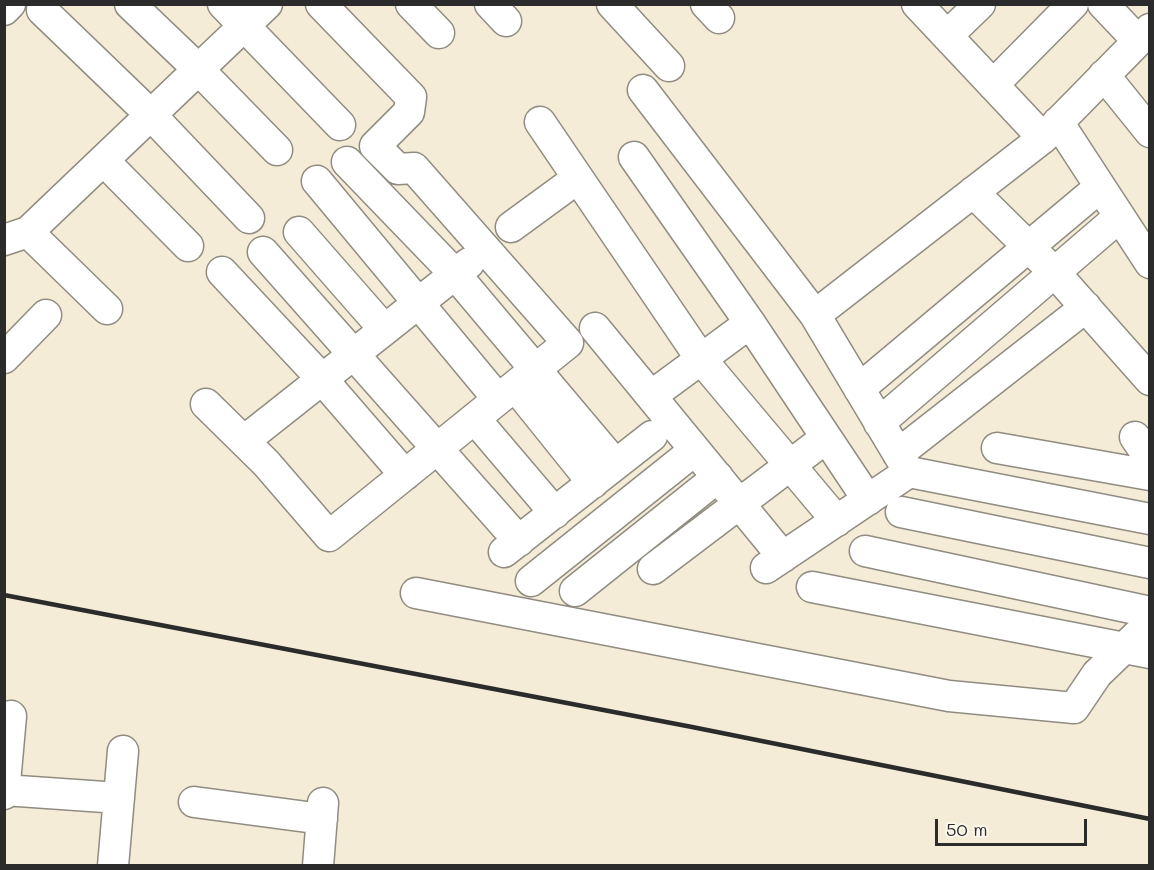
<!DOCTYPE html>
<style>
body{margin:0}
#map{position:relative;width:1154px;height:870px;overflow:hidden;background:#f5ecd7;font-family:Mali,sans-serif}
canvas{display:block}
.frame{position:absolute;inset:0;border:6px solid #2b2b2b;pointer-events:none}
.scale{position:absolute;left:935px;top:819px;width:152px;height:27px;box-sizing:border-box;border:3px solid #2b2b2b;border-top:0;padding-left:8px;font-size:18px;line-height:21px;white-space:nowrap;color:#2b2b2b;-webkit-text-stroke:4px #fbf7ec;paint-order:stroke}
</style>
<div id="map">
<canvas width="1154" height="870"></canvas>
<div class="frame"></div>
<div class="scale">50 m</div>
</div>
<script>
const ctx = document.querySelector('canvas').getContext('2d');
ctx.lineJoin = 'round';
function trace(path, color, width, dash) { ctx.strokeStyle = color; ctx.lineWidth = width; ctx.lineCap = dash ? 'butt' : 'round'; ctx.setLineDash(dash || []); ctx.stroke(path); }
const minor = new Path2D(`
 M130,4l69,66 78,80
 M223,4l117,121
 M411,4l28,29
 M490,4l16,17
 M612,4l57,62
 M706,4l13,14
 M917,4l126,134
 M1103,4l35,37
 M4,10l6,-6
 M42,10l109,105 98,103
 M947,36l33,-32
 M1104,75l46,57
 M993,85l80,-81
 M643,90l172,225
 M540,122l161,237 136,162
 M1058,122l92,141
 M634,157l116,166 118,177
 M104,161l84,85
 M347,162l108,112 160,190
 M317,181l181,218
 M973,192l83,82 94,106
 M511,227l67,-49
 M28,232l79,77
 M299,232l85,97
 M4,240l24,-8 239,-228
 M263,252l256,289
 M222,272l100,107 83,96
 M595,328l188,229
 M4,358l42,-43
 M515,386l78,97
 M859,389l241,-202
 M651,396l99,-73
 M206,404l60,59 63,73 239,-193 -154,-175 -16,1 -23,-23 34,-34 2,-15 -90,-93
 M475,419l80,94
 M879,423l239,-205
 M1135,437l15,22
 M244,441l225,-178
 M997,448l153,27
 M898,454l188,-147
 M909,472l-94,-157 228,-177 107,-109
 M901,512l249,51
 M865,551l285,61
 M504,552l148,-116
 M766,568l143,-96 241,47
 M653,569l173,-131
 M531,581l164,-131
 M812,587l338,66
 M575,591l143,-114
 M416,593l533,103 125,12 23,-34 53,-51
 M4,790l115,8
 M4,794l7,-78
 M194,802l128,17
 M113,866l10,-115
 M318,866l5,-63`);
trace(minor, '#908c81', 33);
trace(minor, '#fff', 30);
trace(new Path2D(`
 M4,595l688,132 458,92`), '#2b2b2b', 4.5);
</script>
